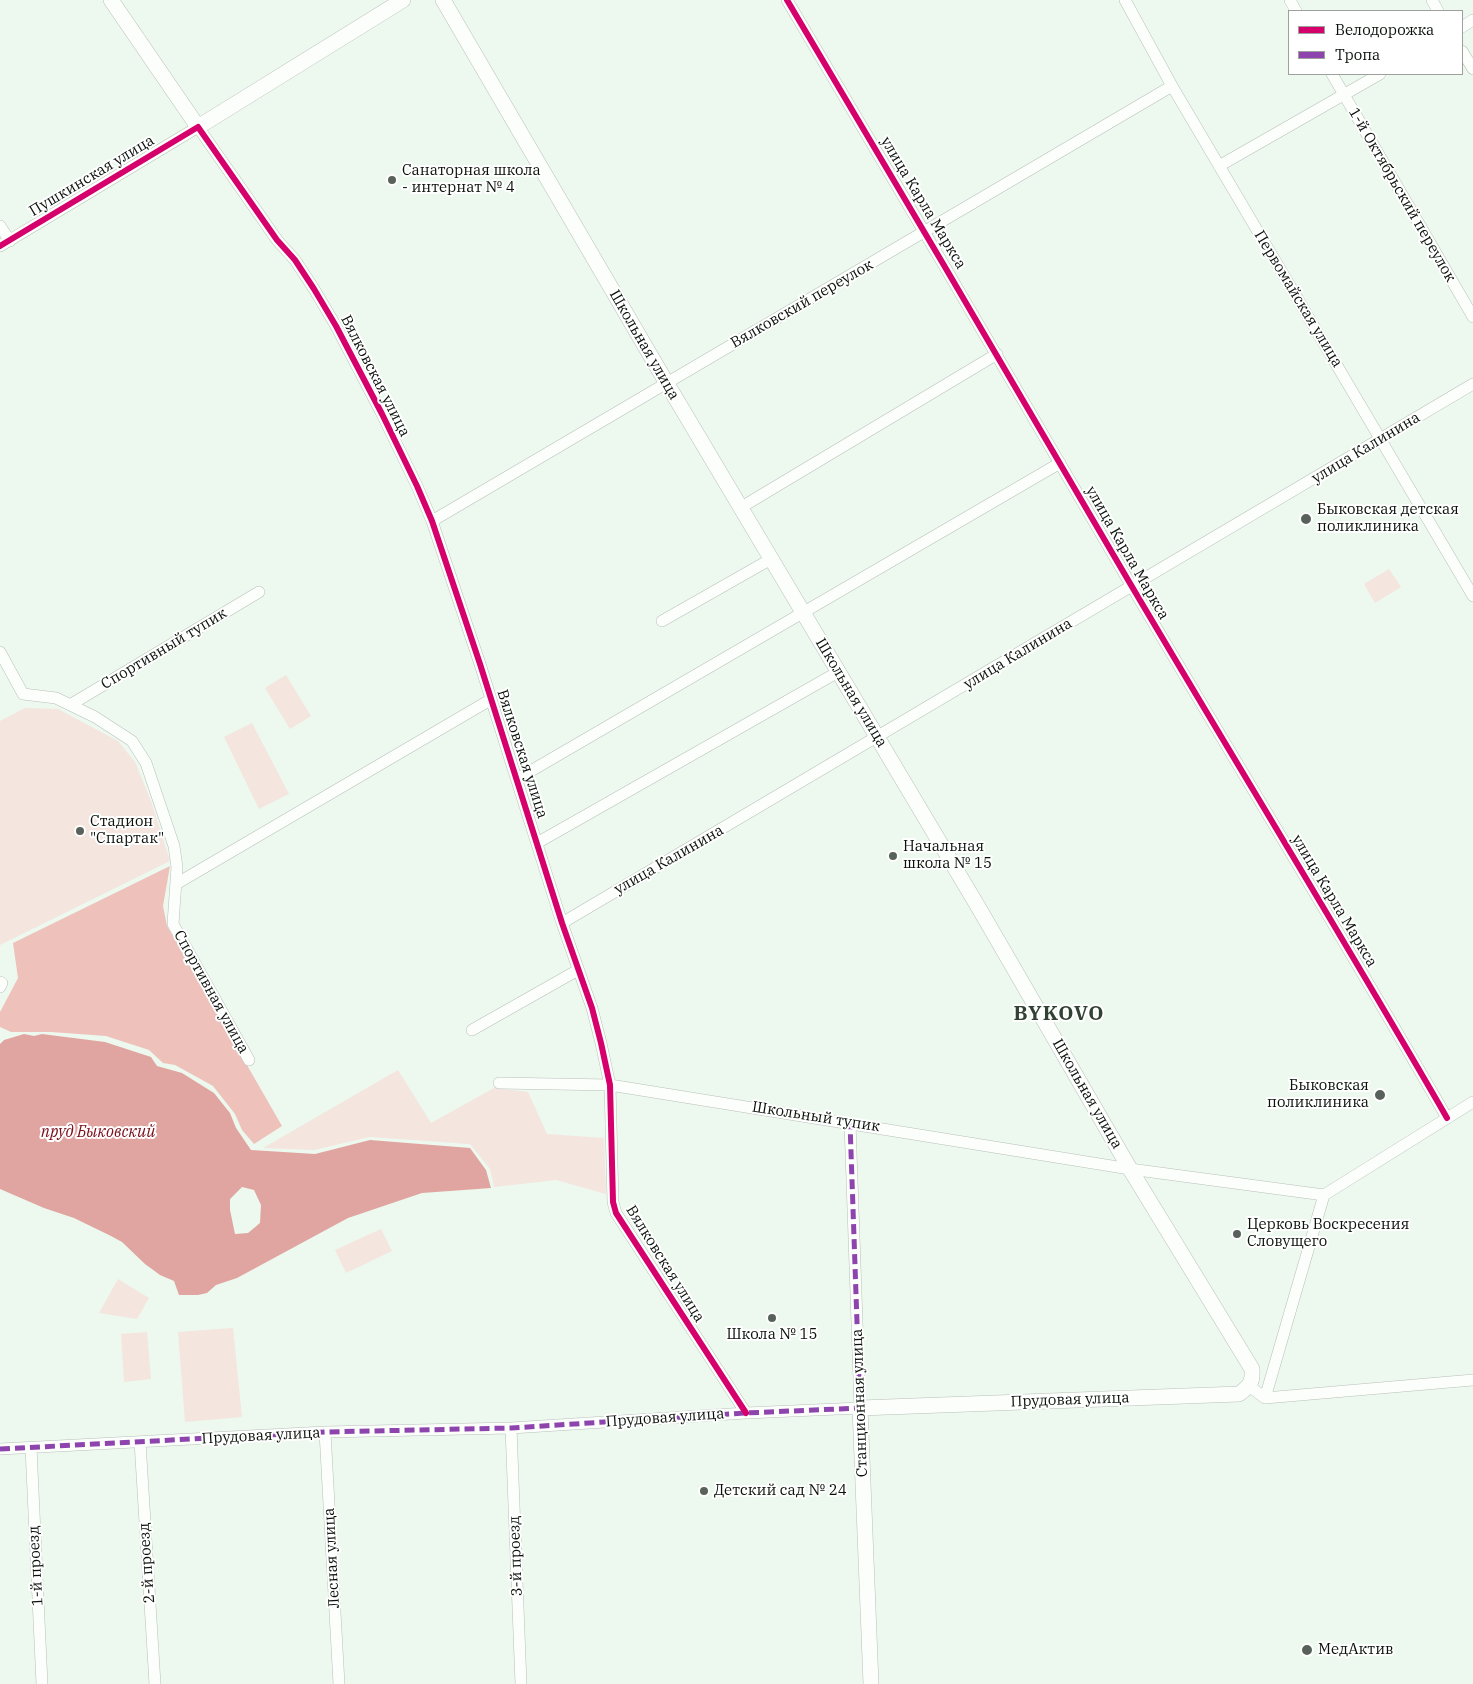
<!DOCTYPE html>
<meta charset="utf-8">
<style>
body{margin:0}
#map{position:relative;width:1473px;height:1684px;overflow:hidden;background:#edf8ee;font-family:"IBM Plex Serif",serif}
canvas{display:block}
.legend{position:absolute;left:1288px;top:10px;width:175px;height:65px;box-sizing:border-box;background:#fff;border:1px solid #9da09d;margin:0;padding:6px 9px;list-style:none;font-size:15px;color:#0a110b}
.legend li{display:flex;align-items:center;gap:10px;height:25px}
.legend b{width:25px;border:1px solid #9da09d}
</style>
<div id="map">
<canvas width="1473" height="1684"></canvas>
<ul class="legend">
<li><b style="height:6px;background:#d6006c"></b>Велодорожка</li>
<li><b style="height:6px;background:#8e44ad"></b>Тропа</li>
</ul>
</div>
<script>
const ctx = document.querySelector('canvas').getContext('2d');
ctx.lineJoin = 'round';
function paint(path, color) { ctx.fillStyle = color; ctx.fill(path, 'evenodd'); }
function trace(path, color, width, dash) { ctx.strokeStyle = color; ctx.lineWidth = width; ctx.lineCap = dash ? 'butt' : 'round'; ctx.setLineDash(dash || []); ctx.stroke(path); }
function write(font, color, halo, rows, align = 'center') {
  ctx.font = font + ' "IBM Plex Serif",serif'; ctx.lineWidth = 4; ctx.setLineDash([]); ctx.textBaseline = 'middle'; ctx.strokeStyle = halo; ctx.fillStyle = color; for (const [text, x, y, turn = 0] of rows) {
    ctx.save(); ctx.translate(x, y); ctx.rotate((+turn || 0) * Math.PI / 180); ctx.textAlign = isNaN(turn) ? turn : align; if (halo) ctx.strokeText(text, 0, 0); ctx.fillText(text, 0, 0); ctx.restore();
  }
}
paint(new Path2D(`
 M1389,569l12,18 -26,16 -11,-19z
 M286,675l25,41 -21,13 -25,-41z
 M25,708l33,1 60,32 17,21 16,39 19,60 -170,84v-224z
 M252,723l37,71 -30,15 -35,-72z
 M398,1070l33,53 63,-35 34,4 19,42 57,4 2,56 -50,-14 -62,7 -4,-18 -20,-25 -100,-7 -56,13 -51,-2z
 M381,1229l11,22 -46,22 -11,-23z
 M118,1279l31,19 -12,21 -38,-6z
 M233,1328l9,89 -57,5 -7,-90z
 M147,1332l4,47 -27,3 -3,-48z`), '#f4e5df');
paint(new Path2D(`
 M170,866l-7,40 4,20 115,200 -28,18 -12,-14 -7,-16 -22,-28 -38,-21 -12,-2 -14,-13 -43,-14 -55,-4h-40l-11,-5v-15l18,-34 -5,-35z`), '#eec2bb');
paint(new Path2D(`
 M24,1034l10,2 8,-2 63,8 46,15 6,9 25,7 32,20 16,20 6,15 15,22 64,4 55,-14 100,8 16,22 5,18 -69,5 -74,25 -111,60 -21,7 -9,8 -9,2h-19l-5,-14 -14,-6 -15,-11 -23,-22 -11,-6 -37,-18 -30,-10 -44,-19v-145l4,-4zM242,1187l12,3 7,15 -1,18 -12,10 -13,1 -5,-24v-11z`), '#e0a5a0');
const minor = new Path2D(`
 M787,0c116,194 230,390 344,585 105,178 213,354 316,533
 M1125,0l47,86 301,510
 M1290,0l6,11
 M1432,0l6,11
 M1462,27l11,-7
 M1462,51l11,18
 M1332,74l141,243
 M1219,166l161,-92
 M0,226l10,15
 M0,246l198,-119 79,113 18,20 19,29 22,37 46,88 35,72 15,35 48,143 82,259 30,85 9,35 9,42 3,117 3,11 130,200
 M740,508l257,-154
 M432,521l740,-435
 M662,621l109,-62
 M0,652l23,42 33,4 39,19 37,24 14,22 28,83 3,21 -4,57 76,136
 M70,705l189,-113
 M517,779l543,-316
 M537,843l301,-171
 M176,884l314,-184
 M562,923l911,-539
 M0,982l2,1 -2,4
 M472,1030l106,-60
 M499,1083l111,2 520,84 194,26
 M1249,1386l16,12 208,-18
 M1265,1398l59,-203 149,-93
 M511,1428l10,256
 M325,1432l14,252
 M140,1442l15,242
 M31,1448l11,236
 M0,1449l325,-17 186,-4 235,-15 114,-5 -10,-285`);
const major = new Path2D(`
 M111,0l87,127 205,-127
 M443,0l223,382 314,528 150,259 122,200c1,13 -2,17 -13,25l-379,14 11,276`);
trace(minor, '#b8c0b9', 12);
trace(major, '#b8c0b9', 16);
trace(minor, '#fcfefc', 11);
trace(major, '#fcfefc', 15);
trace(new Path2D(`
 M0,1449l325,-17 186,-4 235,-15 114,-5 -10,-285`), '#8e44ad', 5, [10, 5]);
trace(new Path2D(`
 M787,0c116,194 230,390 344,585 105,178 213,354 316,533
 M0,246l198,-119 79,113 18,20 19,29 22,37 46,88 35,72 15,35 48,143 82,259 30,85 9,35 9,42 3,117 3,11 130,200`), '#d6006c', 6);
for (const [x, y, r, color] of [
 [392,180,5,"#59625a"],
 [1306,519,6,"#59625a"],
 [80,831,5,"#59625a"],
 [893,856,5,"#59625a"],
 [1380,1095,6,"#59625a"],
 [1237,1234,5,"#59625a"],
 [772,1318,5,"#59625a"],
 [704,1491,5,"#59625a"],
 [1307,1650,6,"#59625a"]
]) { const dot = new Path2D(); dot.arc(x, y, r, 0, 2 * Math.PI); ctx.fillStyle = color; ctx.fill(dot); trace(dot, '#fff', 2); }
write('15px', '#0a110b', '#fff', [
 ["Санаторная школа",402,171],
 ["- интернат № 4",402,188],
 ["Быковская детская",1317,510],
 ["поликлиника",1317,527],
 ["Стадион",90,822],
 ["\"Спартак\"",90,839],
 ["Начальная",903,847],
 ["школа № 15",903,864],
 ["Быковская",1369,1086,"right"],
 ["поликлиника",1369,1103,"right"],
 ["Церковь Воскресения",1247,1225],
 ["Словущего",1247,1242],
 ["Школа № 15",772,1335,"center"],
 ["Детский сад № 24",714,1491],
 ["МедАктив",1318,1650]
], 'left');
write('15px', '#0a110b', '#fff', [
 ["Пушкинская улица",92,176,-31],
 ["1-й Октябрьский переулок",1402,195,60],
 ["улица Карла Маркса",923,203,59],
 ["Первомайская улица",1298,299,59],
 ["Вялковский переулок",802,304,-30],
 ["Школьная улица",644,345,60],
 ["Вялковская улица",375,376,63],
 ["улица Калинина",1366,448,-31],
 ["улица Карла Маркса",1127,553,60],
 ["Спортивный тупик",164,649,-31],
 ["улица Калинина",1018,654,-31],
 ["Школьная улица",851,693,59],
 ["Вялковская улица",522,754,72],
 ["улица Калинина",669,860,-30],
 ["улица Карла Маркса",1334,901,59],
 ["Спортивная улица",211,992,61],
 ["Школьная улица",1087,1094,60],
 ["Школьный тупик",816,1117,9],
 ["Вялковская улица",665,1264,58],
 ["Прудовая улица",1070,1400,-2],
 ["Станционная улица",860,1403,-92],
 ["Прудовая улица",665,1418,-4],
 ["Прудовая улица",261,1436,-3],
 ["3-й проезд",516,1556,-92],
 ["Лесная улица",332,1558,-93],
 ["2-й проезд",147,1563,-94],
 ["1-й проезд",36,1566,-93]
]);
write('italic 16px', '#7a0e1a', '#fff', [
 ["пруд Быковский",98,1132]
]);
ctx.letterSpacing = '1px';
write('bold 20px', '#314133', '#fff', [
 ["BYKOVO",1059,1014]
]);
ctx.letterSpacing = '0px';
</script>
